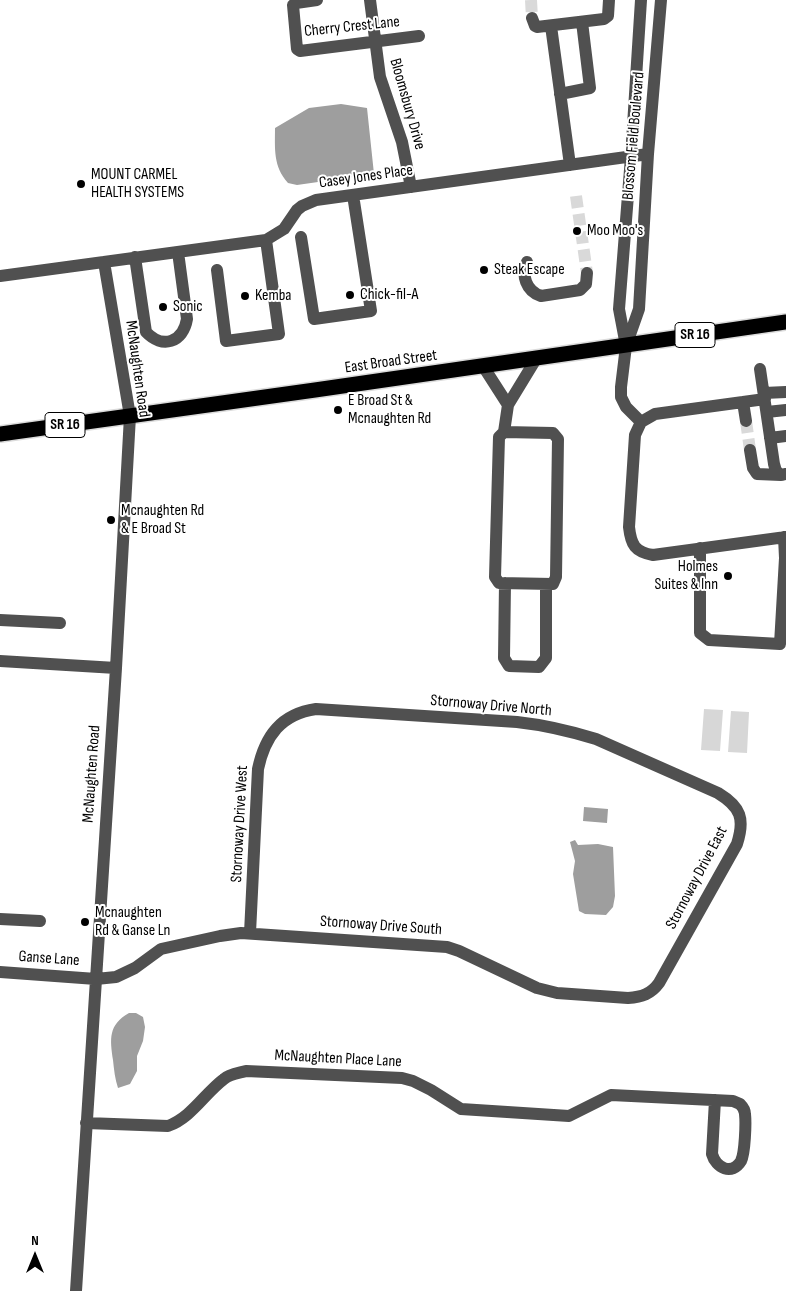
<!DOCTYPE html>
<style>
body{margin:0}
#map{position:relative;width:786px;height:1291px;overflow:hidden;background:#fff;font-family:"Sofia Sans Condensed",sans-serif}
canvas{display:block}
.north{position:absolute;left:10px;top:1231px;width:50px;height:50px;-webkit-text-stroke:4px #fff;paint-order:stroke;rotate:0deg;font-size:14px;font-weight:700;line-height:20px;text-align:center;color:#000}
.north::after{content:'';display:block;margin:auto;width:18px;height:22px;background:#000;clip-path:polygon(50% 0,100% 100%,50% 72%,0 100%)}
</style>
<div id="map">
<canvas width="786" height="1291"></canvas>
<div class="north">N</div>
</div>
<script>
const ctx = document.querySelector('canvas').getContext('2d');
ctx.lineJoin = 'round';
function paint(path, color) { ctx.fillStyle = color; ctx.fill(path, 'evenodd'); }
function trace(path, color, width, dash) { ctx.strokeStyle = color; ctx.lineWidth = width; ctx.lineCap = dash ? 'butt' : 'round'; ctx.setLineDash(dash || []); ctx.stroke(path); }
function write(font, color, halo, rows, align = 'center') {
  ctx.font = font + ' "Sofia Sans Condensed",sans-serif'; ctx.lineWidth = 4; ctx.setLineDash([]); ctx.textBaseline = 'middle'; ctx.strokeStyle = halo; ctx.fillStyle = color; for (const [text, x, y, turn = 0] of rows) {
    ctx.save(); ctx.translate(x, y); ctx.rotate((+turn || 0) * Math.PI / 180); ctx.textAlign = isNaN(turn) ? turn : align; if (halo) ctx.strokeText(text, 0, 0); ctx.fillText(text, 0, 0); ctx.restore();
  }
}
paint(new Path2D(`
 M704,709l19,1 -3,41 -19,-1z
 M731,711l18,1 -2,41 -19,-1z`), '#d7d7d7');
paint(new Path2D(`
 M341,104l26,4 7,66 -77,11 -9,-2c-15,-17 -13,-34 -13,-55l34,-20z
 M584,807l24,2 -1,14 -24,-2z
 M575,840l3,5 20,-1 15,3 2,49 -2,11 -7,8 -21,-1 -6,-3 -6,-37 2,-13 -5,-19z
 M129,1013h7l7,4 2,10 -2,14 -6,15v15l-7,13 -12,4c-3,-9 -4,-18 -5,-28 -3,-21 -5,-35 16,-47z`), '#9e9e9e');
trace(new Path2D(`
 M531,0l1,18
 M576,196l11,77
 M746,421l4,29`), '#d9d9d9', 12, [12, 6]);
const highway = new Path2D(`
 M0,434l315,-44 471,-68`);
trace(highway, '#dbdbdb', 18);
trace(new Path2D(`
 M317,0l-21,3 -3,2 4,44 3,2 119,-15
 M370,0l10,77 22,65 9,45
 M532,18l3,8 2,1 67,-8 4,-3 1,-16
 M551,26l19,139
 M560,94l30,-6 -8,-66
 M301,237l13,82 57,-8 -18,-116
 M135,257l11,75c16,17 37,11 41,-13l-9,-67
 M527,262c-6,13 -1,29 14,34l39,-6 6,-6 1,-11
 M217,270l9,71 53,-7 -13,-94
 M0,276l266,-36 18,-11 13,-19 5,-4 14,-6 332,-46
 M626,346l-7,-37 12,-152 10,-157
 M483,366l25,39
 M760,369l14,95 2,7 5,4 5,-1
 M764,393l22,-1
 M765,399l-110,15 -14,8 -6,13 -6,92c2,18 6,25 24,28l133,-18
 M743,402l3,19
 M767,412l19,-2
 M641,422l-15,-15 -5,-10v-10l5,-41 13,-37 9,-155 13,-154
 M504,432l49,1 5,6 -2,138 -3,7 -54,-1 -4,-6 4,-140 5,-5 4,-27 28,-46
 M770,438l16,-2
 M750,450l3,18 4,6 24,1
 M700,548v85l9,7 71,4 5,-86 -1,-21
 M505,583l-1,75 5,8 30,1 7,-9v-74
 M0,620l60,3
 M0,661l116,7
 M0,919l40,2
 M0,972l96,7 20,-2 19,-9 26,-19 59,-13 21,-3 206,14 12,4 78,37 20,5 71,5c14,-1 23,-4 31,-15l78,-139c8,-25 4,-37 -19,-51l-122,-54c-26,-8 -52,-14 -79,-17l-201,-13c-35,5 -51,27 -58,60l-8,164
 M86,1123l82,3c24,-9 36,-32 56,-47 5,-5 15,-6 22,-8l156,7 11,3 18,9 30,19 108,7 42,-21 122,6 7,3c3,3 5,6 5,10 1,9 0,39 -4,47 -9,15 -25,7 -29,-7l3,-54
 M76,1291l40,-623 14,-252 -26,-154`), '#505050', 12);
trace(highway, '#000', 15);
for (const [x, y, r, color] of [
 [81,184,5,"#000"],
 [577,231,5,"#000"],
 [484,270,5,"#000"],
 [350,295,5,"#000"],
 [245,296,5,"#000"],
 [163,307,5,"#000"],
 [338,410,5,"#000"],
 [111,520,5,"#000"],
 [728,576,5,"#000"],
 [85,922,5,"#000"]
]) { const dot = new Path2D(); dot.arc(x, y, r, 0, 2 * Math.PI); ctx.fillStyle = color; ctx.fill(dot); trace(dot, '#fff', 2); }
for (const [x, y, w] of [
 [695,335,40],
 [65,425,40]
]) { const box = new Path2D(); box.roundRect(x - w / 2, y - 12.5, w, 25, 4); ctx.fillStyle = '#fff'; ctx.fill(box); trace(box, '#000', 1); }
write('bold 15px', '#000', null, [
 ["SR 16",695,335],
 ["SR 16",65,425]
]);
write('16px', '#000', '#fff', [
 ["Cherry Crest Lane",352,27,-6],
 ["Bloomsbury Drive",407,104,74],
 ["Blossom Field Boulevard",634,136,-85],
 ["Casey Jones Place",366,177,-8],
 ["East Broad Street",391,362,-8],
 ["McNaughten Road",137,369,82],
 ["Stornoway Drive North",491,706,5],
 ["McNaughten Road",92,774,-86],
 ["Stornoway Drive West",240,824,-87],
 ["Stornoway Drive East",697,878,-62],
 ["Stornoway Drive South",381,926,4],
 ["Ganse Lane",49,959,4],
 ["McNaughten Place Lane",338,1059,3]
]);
write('16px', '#000', '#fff', [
 ["MOUNT CARMEL",91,175],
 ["HEALTH SYSTEMS",91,193],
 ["Moo Moo's",587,231],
 ["Steak Escape",494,270],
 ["Chick-fil-A",360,295],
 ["Kemba",255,296],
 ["Sonic",173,307],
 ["E Broad St &",348,401],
 ["Mcnaughten Rd",348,419],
 ["Mcnaughten Rd",121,511],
 ["& E Broad St",121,529],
 ["Holmes",718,567,"right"],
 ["Suites & Inn",718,585,"right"],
 ["Mcnaughten",95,913],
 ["Rd & Ganse Ln",95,931]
], 'left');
</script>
